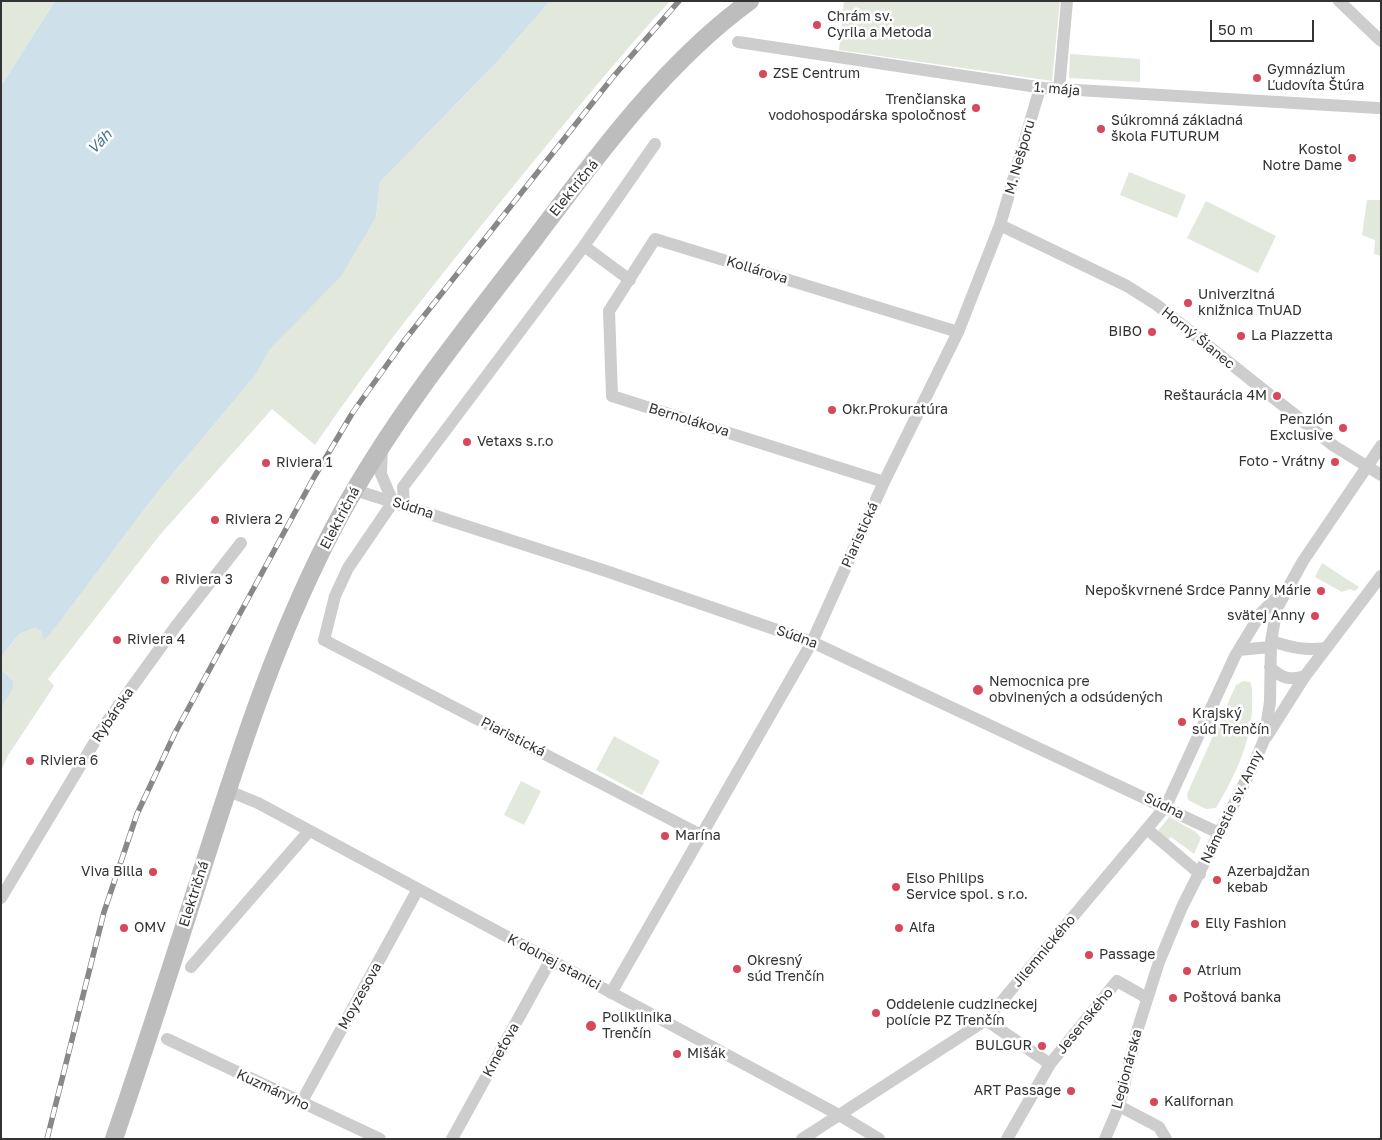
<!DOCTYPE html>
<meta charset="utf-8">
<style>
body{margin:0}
#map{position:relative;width:1382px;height:1140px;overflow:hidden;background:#fff;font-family:"Golos Text",sans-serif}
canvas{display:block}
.frame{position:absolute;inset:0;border:2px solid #333;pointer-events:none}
.scale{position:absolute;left:1210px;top:20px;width:104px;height:22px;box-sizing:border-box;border:2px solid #333;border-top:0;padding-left:6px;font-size:15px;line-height:18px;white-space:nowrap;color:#333;-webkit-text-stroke:4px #fff;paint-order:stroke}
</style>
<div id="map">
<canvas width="1382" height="1140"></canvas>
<div class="frame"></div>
<div class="scale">50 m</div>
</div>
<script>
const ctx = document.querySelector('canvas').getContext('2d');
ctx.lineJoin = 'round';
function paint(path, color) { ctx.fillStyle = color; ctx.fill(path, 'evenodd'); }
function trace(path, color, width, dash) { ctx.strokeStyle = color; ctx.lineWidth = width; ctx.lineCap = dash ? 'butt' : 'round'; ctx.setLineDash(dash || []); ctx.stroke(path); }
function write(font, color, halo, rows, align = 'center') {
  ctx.font = font + ' "Golos Text",sans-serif'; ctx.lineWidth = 5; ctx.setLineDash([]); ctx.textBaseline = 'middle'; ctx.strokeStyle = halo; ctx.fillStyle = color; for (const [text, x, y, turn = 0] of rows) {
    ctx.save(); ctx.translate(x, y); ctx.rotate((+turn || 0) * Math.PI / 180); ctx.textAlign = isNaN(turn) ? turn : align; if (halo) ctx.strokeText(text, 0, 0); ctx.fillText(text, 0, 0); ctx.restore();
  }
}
paint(new Path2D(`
 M1,1h54l-54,85z
 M550,1h120c-52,57 -101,117 -150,177 -71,87 -142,174 -205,267l-43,-36 -113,127 -111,143 6,7 -47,71 -6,14v-62l12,-20v-8l-11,-11 -1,-13 18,-23 16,-6 6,3 3,8 12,-12 103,-137 95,-113 14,-27 108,-133 4,-35 117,-120z
 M844,1h216l-8,80 -213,-31z
 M1070,54l70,5v23l-71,-4z
 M1129,172l57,23 -9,23 -57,-23z
 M1367,200h14v56l-7,-2 1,-14 -13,-5z
 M1206,201l70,35 -18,37 -71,-35z
 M1322,563l37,24 -4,4 -5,-2 -8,3 -27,-15z
 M1243,681l7,1 2,5c0,13 1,26 -2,39 -5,30 -19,56 -34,82l-10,1 -18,-9 -1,-6 49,-109z
 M614,736l46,25 -18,34 -46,-25z
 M521,781l20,10 -17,34 -20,-10z
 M1169,817l27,15 5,6 -7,16 -23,-17 -4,4 -10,-9z`), '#e3e8dd');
paint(new Path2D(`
 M55,1h495l-53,61 -117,120 -4,35 -35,59 -72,74 -15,27 -95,113 -103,137 -12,13 -3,-9 -6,-3 -16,6 -18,23v-571z
 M1,660l1,10 11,11v8l-12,20z`), '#cee0e9');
trace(new Path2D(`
 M1339,1l42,40
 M738,42l306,46 334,20
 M1059,90l8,-89
 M1000,225l127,61 30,19 177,141 47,29
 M584,246l46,34
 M382,447l-1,27 12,28
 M884,482l-272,-86 -3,-85 46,-72 303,93
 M355,490l251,81 206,71 407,191
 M393,502l-45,66 -13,28 -11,44 377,195
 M404,505l-1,-18 181,-241 71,-102
 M1271,641c19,6 34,10 55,7
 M1239,650l31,-3
 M1270,667c11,11 20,14 35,9
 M1267,736l38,-60 76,-100
 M226,790l32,13 583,313 38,23
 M1147,829l53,45
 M1,898l105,-175 70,-97 65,-83
 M191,967l118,-136
 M611,993l201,-351 72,-160 74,-150 42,-107 40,-137
 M986,1020l64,44
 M167,1039l213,100
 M301,1103l117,-214
 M1119,1106l40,21 7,12
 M452,1139l98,-178
 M802,1139l184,-119 180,-214 69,-150 26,-43 20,-20
 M1007,1139l43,-75 67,-83 30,17
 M1105,1139l14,-33 19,-78 21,-66 23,-55 70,-139 12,-28 6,-38 1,-61 6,-33 26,-47 78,-115`), '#cdcdcd', 12);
trace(new Path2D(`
 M114,1139c28,-82 55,-165 81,-247 41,-129 81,-259 146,-378 54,-99 127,-188 195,-277 62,-83 130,-175 214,-236`), '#bdbdbd', 18);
const rail = new Path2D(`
 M47,1139l57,-227 33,-98 38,-81 138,-254 40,-67 51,-71 209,-264 66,-76`);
trace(rail, '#888', 5.5);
trace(rail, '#fff', 4, [11]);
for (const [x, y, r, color] of [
 [817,25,5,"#d6485a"],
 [763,74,5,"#d6485a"],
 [1257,78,5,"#d6485a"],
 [976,108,5,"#d6485a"],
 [1101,129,5,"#d6485a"],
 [1352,158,5,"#d6485a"],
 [1188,303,5,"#d6485a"],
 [1152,332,5,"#d6485a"],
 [1241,336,5,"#d6485a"],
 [1277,396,5,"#d6485a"],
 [832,410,5,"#d6485a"],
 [1343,428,5,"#d6485a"],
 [467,442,5,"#d6485a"],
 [1335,462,5,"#d6485a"],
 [266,463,5,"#d6485a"],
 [215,520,5,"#d6485a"],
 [165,580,5,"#d6485a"],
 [1321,591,5,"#d6485a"],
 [1315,616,5,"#d6485a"],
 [117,640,5,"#d6485a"],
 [978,690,6,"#d6485a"],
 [1182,722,5,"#d6485a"],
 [30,761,5,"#d6485a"],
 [665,836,5,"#d6485a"],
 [153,872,5,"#d6485a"],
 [1217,880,5,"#d6485a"],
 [896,887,5,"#d6485a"],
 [1195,924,5,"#d6485a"],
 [124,928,5,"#d6485a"],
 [899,928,5,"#d6485a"],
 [1089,955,5,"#d6485a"],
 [737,969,5,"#d6485a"],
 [1187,971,5,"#d6485a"],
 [1173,998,5,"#d6485a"],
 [876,1013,5,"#d6485a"],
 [591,1026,6,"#d6485a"],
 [1042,1046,5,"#d6485a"],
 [677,1054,5,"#d6485a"],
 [1071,1091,5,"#d6485a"],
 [1154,1102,5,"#d6485a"]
]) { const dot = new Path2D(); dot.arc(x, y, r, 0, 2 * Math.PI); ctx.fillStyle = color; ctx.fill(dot); trace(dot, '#fff', 2); }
write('14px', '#333', '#fff', [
 ["Chrám sv.",827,17],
 ["Cyrila a Metoda",827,33],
 ["Gymnázium",1267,70],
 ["Ľudovíta Štúra",1267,86],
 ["ZSE Centrum",773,74],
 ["Trenčianska",966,100,"right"],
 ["vodohospodárska spoločnosť",966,116,"right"],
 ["Súkromná základná",1111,121],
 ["škola FUTURUM",1111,137],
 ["Kostol",1342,150,"right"],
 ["Notre Dame",1342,166,"right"],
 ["Univerzitná",1198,295],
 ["knižnica TnUAD",1198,311],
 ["BIBO",1142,332,"right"],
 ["La Piazzetta",1251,336],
 ["Reštaurácia 4M",1267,396,"right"],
 ["Okr.Prokuratúra",842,410],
 ["Penzión",1333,420,"right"],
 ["Exclusive",1333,436,"right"],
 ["Vetaxs s.r.o",477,442],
 ["Foto - Vrátny",1325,462,"right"],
 ["Riviera 1",276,463],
 ["Riviera 2",225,520],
 ["Riviera 3",175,580],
 ["Nepoškvrnené Srdce Panny Márie",1311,591,"right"],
 ["svätej Anny",1305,616,"right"],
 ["Riviera 4",127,640],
 ["Nemocnica pre",989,682],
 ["obvinených a odsúdených",989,698],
 ["Krajský",1192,714],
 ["súd Trenčín",1192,730],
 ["Riviera 6",40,761],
 ["Marína",675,836],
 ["Viva Billa",143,872,"right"],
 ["Azerbajdžan",1227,872],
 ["kebab",1227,888],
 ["Elso Philips",906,879],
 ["Service spol. s r.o.",906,895],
 ["Elly Fashion",1205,924],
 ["OMV",134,928],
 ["Alfa",909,928],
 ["Passage",1099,955],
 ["Okresný",747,961],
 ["súd Trenčín",747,977],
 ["Atrium",1197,971],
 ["Poštová banka",1183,998],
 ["Oddelenie cudzineckej",886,1005],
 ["polície PZ Trenčín",886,1021],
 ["Poliklinika",602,1018],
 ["Trenčín",602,1034],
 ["BULGUR",1032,1046,"right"],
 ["Mišák",687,1054],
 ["ART Passage",1061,1091,"right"],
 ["Kalifornan",1164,1102]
], 'left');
write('14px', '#333', '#fff', [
 ["1. mája",1057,89,5],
 ["M. Nešporu",1020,157,-74],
 ["Električná",574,188,-51],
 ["Kollárova",757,270,17],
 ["Horný Šianec",1198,338,39],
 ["Bernolákova",689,420,17],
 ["Súdna",413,508,18],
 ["Električná",340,518,-62],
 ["Piaristická",860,535,-66],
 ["Súdna",797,637,20],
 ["Rybárska",113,715,-56],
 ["Piaristická",513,737,27],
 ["Súdna",1164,806,26],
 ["Námestie sv. Anny",1232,807,-64],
 ["Električná",194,894,-72],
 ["Jilemnického",1044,951,-50],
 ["K dolnej stanici",554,962,28],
 ["Moyzesova",360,996,-61],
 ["Jesenského",1085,1021,-51],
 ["Kmeťova",501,1050,-61],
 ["Legionárska",1127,1069,-75],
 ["Kuzmányho",273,1090,25]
]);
write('italic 15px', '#47768e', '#fff', [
 ["Váh",100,142,-46]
]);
</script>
